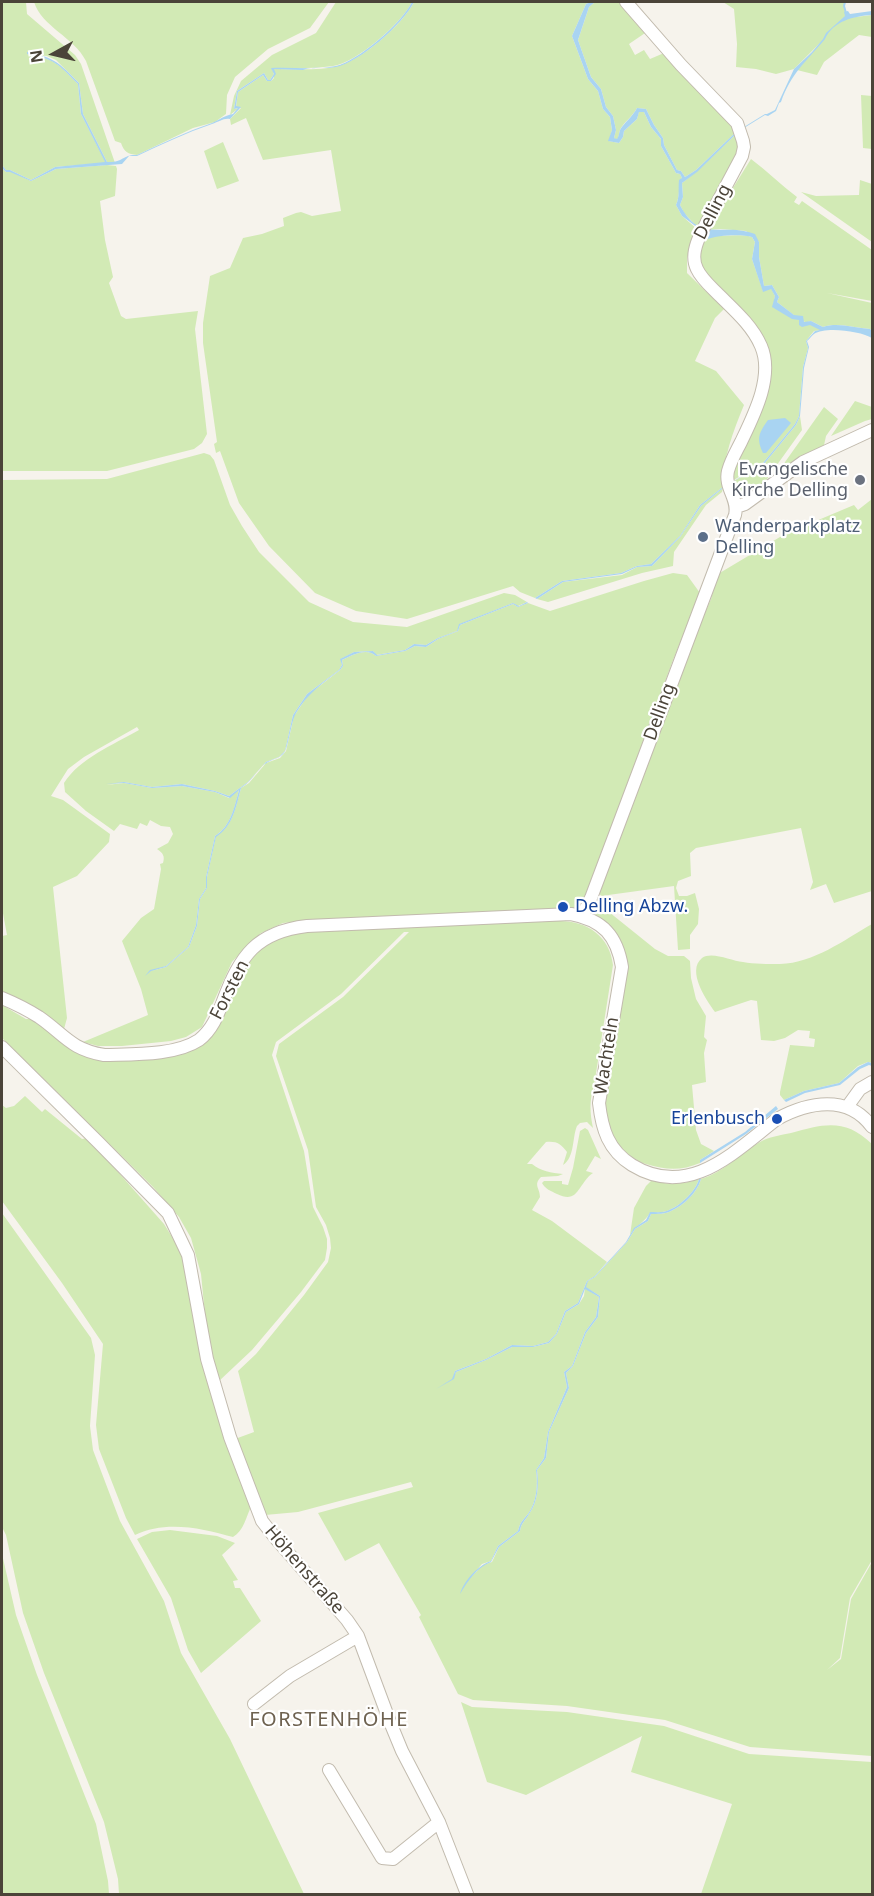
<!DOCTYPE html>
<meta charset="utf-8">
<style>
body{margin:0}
#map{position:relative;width:874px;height:1896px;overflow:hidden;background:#f6f3ec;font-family:"Noto Sans",sans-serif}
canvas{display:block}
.frame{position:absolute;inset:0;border:3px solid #4b4439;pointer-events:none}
.north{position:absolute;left:24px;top:24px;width:60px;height:60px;-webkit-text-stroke:4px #fff;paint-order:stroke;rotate:262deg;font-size:16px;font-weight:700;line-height:24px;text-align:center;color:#4b4439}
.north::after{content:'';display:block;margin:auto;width:21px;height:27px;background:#4b4439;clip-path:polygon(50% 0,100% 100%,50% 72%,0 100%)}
</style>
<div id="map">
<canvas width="874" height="1896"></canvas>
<div class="frame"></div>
<div class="north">N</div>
</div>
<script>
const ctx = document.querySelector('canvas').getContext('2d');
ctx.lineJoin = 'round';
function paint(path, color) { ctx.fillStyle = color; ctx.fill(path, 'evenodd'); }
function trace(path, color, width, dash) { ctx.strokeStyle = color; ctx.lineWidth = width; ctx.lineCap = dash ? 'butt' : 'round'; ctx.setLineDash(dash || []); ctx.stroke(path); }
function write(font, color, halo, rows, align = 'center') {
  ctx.font = font + ' "Noto Sans",sans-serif'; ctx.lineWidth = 4.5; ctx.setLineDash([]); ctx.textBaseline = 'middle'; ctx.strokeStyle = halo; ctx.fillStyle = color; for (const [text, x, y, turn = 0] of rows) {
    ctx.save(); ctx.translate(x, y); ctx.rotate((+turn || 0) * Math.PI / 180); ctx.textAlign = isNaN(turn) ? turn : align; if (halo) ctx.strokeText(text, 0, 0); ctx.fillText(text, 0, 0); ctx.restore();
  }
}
paint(new Path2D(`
 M2,2h24l1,12 48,41 6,9 34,99 -8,-1 -24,-48 -4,-31 -23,-23 -9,-4 -20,-2c29,5 31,10 51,30l3,30 25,49 -51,4 -24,13 -21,-10h-4l-4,-5z
 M34,2h295l-19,26 -42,21 -33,28 -8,18 -1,19 -11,8 -22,6 -56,27c-9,-1 -13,-3 -16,-12l-6,-2 -29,-80c-12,-24 -44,-34 -52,-59z
 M336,2h76c-10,21 -56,61 -79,64 -20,3 -41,2 -61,2l2,6 -4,6h-2l-4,-7 -27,18 -3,18 5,-1 -9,7 4,-19 7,-15 31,-26 44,-22z
 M414,2h177l-5,2 -14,32 16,43 10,12 5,18 7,8 2,13 -3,11 10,2 4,-6 1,-6 13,-12 2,-8 5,1 7,15 10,12v7l15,27 4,1 2,4c-4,10 -2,18 -6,27l6,11 15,13 -10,29v15l37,36 -9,9 -20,43 21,10 28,34c-11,27 -21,52 -21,82l-23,18 -20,31 -29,28 -14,2 -16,7 -59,8 -27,17 -15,-6 -7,-6 -106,33 -51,-8 -41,-18 -46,-47 -30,-43 -19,-52 -4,2 -2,-9 3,-2 -14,-99v-20l7,-47 20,-8 13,-30 19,-4 22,-8 -1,-8 13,-5 5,-1 11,4 29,-5 -10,-61 -68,10 -17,-42 -15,7 -1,-6 11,-11 -5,-1 2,-15 25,-17 4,6h4l3,-3 -1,-9c19,0 47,2 65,-3 24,-6 65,-42 76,-64z
 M595,2h26l27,29 -19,13 6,11 9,-5 6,9 14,-6 69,72 2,8 -39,37 -11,7 -4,-6 -4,-1 -13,-25 -1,-7 -9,-13 -8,-16 -9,-1c-4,8 -14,15 -17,22 -1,3 -1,7 -3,10l-3,-2 2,-8 -3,-14 -7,-9 -5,-18 -10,-12 -13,-37 11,-33z
 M723,2h121l2,14 -5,6 6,-4 25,-3v22l-13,-2 -35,27 -7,13 -20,-5 28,-32 -31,31 -18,5 -20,-5 -20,-2 1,-23 -3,-35z
 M861,95l11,1v53l-9,-1z
 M736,134l3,11 -2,12 -39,71 -14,-15 -4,-8 3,-8 -1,-14 15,-12z
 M223,142l16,39 -22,8 -13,-38z
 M751,159c16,12 30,26 46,38l-3,5 5,3 3,-4 70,49v51l-45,-8 45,10v28l-2,-2c-16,-1 -32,-7 -47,-2l-12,-6 -7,2 -27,-21 2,-5 -7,-12 -8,1 -5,-29v-15l-13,-11 -26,-2 -11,1 2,-7z
 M107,165l9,1 1,3 -2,27 -15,5 5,39 8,37 -4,6 12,33 5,3 72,-8 -3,18 12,105 -5,9 -8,6 -87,22h-105v-303l4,4 4,-1 21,10 25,-12z
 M860,180l12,4v58l-71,-50 15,4 43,-1z
 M706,234c16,4 32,-1 46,3l3,5 -3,17 11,32 8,-3 4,8 -2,11 49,23 -8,1 -8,10 2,7 -5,19 -4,49 -4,8 -32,39 -31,18v-12l37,-113 -63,-81c-9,-15 -8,-26 0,-41z
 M855,401l17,6v12l-7,2 -34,15z
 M824,407l14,12 -12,17 -3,14 -50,29z
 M800,416l2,14 -38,53 -21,16 -7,-5 -4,-12 32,-18 32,-39z
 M204,453l6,2 4,5 16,45 12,21 17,26 50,50 44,20 54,5 97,-34 11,2 12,7 -9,4 -5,-3 -53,21 -3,7 -19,7 -12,7 -12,-1 -9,6 -29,5 -3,-4 -19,1 -13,7 1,6 -3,5 -32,24 -14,21 -8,36 -6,6 -13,5 -18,20 -19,14 -14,-5 -33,-7 -30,3 -28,-5 -18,3 18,-2 28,5 30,-2 33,6 14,6 10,-9c-4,18 -8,37 -24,47l-9,41v11l-7,11 -3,26 -8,22 -22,19 -15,5 15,-4 23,-20 8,-21 3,-27 7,-11v-11l9,-41c17,-10 20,-30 25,-48l8,-5 17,-20 14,-5 6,-7 8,-35 14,-21 32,-25 3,-4 -1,-6c10,-5 25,-13 34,-4l29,-5 10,-5 11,1 12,-8 20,-8 2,-6 53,-21 5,3 10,-4 22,8 94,-30 29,-8 14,2 13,18 -27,67 -87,236 -6,8 -8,5 -271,12 -18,2 -22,10 -15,14 -14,15 -30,65 -16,10 -15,4 -49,5h-24l-15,-4 65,-27 -7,-26 -19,-48 19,-23 13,-9 7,-40 -1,-5 3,-1c2,-7 0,-10 -6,-14l11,-6 5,-9 -3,-7 -9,-1 -11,-6 -3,6 -7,-3 -3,6 -17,-5 -6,7 -28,-20 -21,-19 -1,-9c16,-25 49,-38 75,-53l-2,-3 -53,30 -16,12 -17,27 12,4 47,34 -1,8 -32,34 -24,11 14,131 -3,11 -21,-17 -41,-21v-55l5,-1 -5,-27v-428l105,-1z
 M723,488l-1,4 -16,13 -32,47 -1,14 -31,7 -94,29 -11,-3 26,-17 59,-7 15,-8 15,-1 28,-29 21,-31z
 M872,499v392l-38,12 -8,-19 -16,6 3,-8 -12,-54 -105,20 -6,5 1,23 -13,5 -2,7 3,8h8l8,-3 4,16 -1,15 -8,11v14l-12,1 -4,-64 -73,10 -4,-6 50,-123 8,-28 36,-94 20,-46 7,-25 67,-40 69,-29 4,5z
 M593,905l16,7 46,37 13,7h16l6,5 1,17 5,21 10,17 -2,21 3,3 -3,13 2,29 -14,3 4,45 5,14 13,7 -14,9v3c-19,8 -34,7 -54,1 -10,-3 -19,-10 -26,-18 -24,-29 -13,-68 -7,-102 4,-26 8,-52 12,-78l-35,-52v-6z
 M557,918l1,3c28,-1 52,15 55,44l-19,121c-5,15 -4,27 -1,42l-6,-6 -7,1 -3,3c-5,12 -2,31 -14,39l4,-13c-6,-8 -10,-11 -21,-10l-19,22h5c9,7 19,9 31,10l-5,2 -17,1c-8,8 -1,11 -1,20l-8,13 20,11 55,41 -12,14 -8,5 -9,22 -13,8 -9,23 -8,8 -15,4 -21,-1 -26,14 -31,12 -2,8 -17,9 17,-9 3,-7 30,-12 26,-13h21l16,-4 8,-9 9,-22 13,-8 5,-8 1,-8 14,9 -3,20 -11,15 -13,34 -8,6 3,15 -19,45 -4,26 -8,12c2,14 1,32 -8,44 -5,6 -8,8 -10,17l-20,15 -7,15 -9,3 -13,15 14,-14 9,-3 7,-15 21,-16c1,-8 5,-10 9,-17 9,-12 10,-29 8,-44l9,-12 3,-26 20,-44 -3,-15 7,-7 13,-33 12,-16 2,-21 -15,-9 3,-6 7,-4 32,-35 8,-13 13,-8 3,-7c6,0 15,0 20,-3 13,-6 26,-18 30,-32 23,-7 38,-25 59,-37 8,-5 21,-7 31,-9 33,-9 54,-15 81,11v416l-22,38 -10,60 -13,12 14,-11 10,-60 21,-37v194l-122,-9 -85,-27 -98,-14 -94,-6 -15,-6 -39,-77 2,-2 -42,-72 -34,18 -27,-48 95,-26 -2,-5 -113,30 -33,3 -30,-76 19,-7 -16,-61 18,-17 48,-59 24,-33 3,-14 -1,-10 -4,-13 -10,-18 -8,-57 -32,-94 3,-12 64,-47 66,-65h-5l-63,62 -65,48 -4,13 32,96 9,56 10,20 4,12v9l-2,12 -24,32 -49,58 -34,32 -11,-47 -6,-61 -10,-36 -12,-21 -26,-30 -151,-149v-33l24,14h9l47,32 110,-4 61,-96 27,-18z
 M872,924v139l-4,-1 -10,4 -19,17 -35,8 -20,9 -4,-5v-3l10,-47 24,2 1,-8 -6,-1 1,-7 -12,-1 -13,8 -11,3 -13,-1 -4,-39 -6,-1 -36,12c-8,-11 -29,-41 -13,-54 10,-7 29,3 41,4 11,2 25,2 37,2 34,-1 64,-24 92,-40z
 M25,1096l17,16 3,-3 37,30 6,-1 76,86 18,29 70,252c-6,11 -8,26 -19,32 -31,-9 -68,-17 -98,-2l-9,-17 -27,-69 -3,-24 7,-81 -41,-61 -60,-82v-96l4,3 8,-2z
 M585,1128l3,2 13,29 -6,-3 -9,15 7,2c-15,10 -14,32 -36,21 -6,-3 -12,-5 -15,-11l2,-2h18v3l6,1 5,-17 7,-37z
 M699,1179c-3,12 -19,27 -30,31 -5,3 -13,2 -19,3 -5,9 -14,12 -20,22l4,-27 12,-22 6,-6c16,6 31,4 47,-1z
 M2,1213l89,125 4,17 -5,71 3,24 27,71 44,80 17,52 49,86 74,155h-185l-1,-15 -14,-57 -60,-149 -21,-60 -17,-78 -4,-8z
 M170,1530l47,6 18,7 -13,12 16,25 -5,1 2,7h5l21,33 -60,52 -13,-23 -17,-52 -34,-59 15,-7z
 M2,1554l14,61 21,60 59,149 12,57 1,13h-107z
 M461,1702l11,5 95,5 97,14 85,28 123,8v132h-171l31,-90 -101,-32 11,-36 -116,59 -39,-13z`), '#d2eab5');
paint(new Path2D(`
 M412,2h2c-11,22 -54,60 -78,65 -11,2 -23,-1 -33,3l-29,-1 2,5 -5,7h-4l-4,-6 -25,17 -2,14 5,1 -11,12c-7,-1 -11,3 -18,5 -26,9 -50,20 -75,32h-8l-7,8 -66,5 -25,12 -21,-9h-4l-4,-4v-3l4,5h4l21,10 24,-13 50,-5 -24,-48 -3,-30c-20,-20 -23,-25 -51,-30v-2c29,6 32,11 52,31l4,31 24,48c16,1 16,-8 30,-7 25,-12 49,-23 75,-32 9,-4 11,-7 21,-9l5,-6 -4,1 3,-18 27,-18 4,7h2l4,-6 -3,-6c21,-1 45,2 65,-2 22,-5 66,-43 76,-64z
 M591,2h4l-6,5 -11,33 13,37 10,12 5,18 7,9 3,14 -2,8 3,1c2,-3 2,-6 3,-9 4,-7 13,-14 17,-22l9,1 8,16 9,13 1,7 13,25 4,1 4,6 11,-7 39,-37 1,1 -39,38 -15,11 1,14 -3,8c20,39 42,17 75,29l4,8v15l5,29 8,-1 7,12 -2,5 17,13 9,1 1,6 7,-1 12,6c15,-5 31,1 47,2l2,2v7c-11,-7 -47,-12 -58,-4 -3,2 -4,5 -7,7l2,6 -5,21 -4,48 -4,9 -32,39 -32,18 31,-19 32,-39 4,-8 4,-49 5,-19 -2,-7 9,-10 5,-1 -10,-5 -8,2 -3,-2v-5l-7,-1 -20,-12 3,-11 -4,-7 -8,3 -11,-33 3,-17 -3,-5c-9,-3 -35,-2 -44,2l-2,-5 -24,-18 -6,-11c4,-9 2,-15 3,-25l3,-2 -2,-4 -4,-1 -15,-27v-7l-10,-12 -7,-15h-5l-2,7 -13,12 -1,6 -4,6 -11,-2 4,-11 -2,-13 -7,-8 -5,-18 -10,-12 -16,-43 14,-32z
 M848,11l2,3 22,-3v4c-18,1 -39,6 -47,24 -19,23 -34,34 -44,63l-2,1 -3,8 -8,5 -3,-1 -21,13v-1l21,-13h2l8,-4 19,-41 18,-17 11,-13 3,-6 19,-17 -1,-4z
 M785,418l6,5 -25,30h-3c-7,-15 -4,-20 5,-33z
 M723,487v1l-22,18 -21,31 -28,29 -15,1 -15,7 -59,8 -26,17 -2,-1 27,-17 59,-8 16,-7 14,-2 29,-28 20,-31z
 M527,602l1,1 -10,4 -5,-3 -53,21 -2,6 -20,8 -12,8 -11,-1 -10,5 -29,5c-9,-9 -24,-1 -34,4l1,6 -3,4c-17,13 -33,24 -44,43 -4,7 -7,27 -10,36 -3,9 -11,9 -18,13 -11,6 -15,19 -27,26 -5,19 -8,38 -25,49l-9,40v11l-7,11 -3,27 -8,21 -23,20 -15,4 -6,5 5,-6 16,-4 22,-19 8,-22 3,-26 7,-11v-11l9,-41c16,-10 19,-28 24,-46l-9,8 -15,-6 -33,-6 -30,2 -28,-5 -18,1 18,-2 28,5 30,-3 33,7 14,5 19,-14 18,-20 13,-5 6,-6 8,-36 14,-21 32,-24 3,-5 -2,-6 14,-7 19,-1 4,4 28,-5 9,-6 12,1 12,-7 19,-7 2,-7 54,-21 6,3z
 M868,1062l4,1v3l-3,-1 -9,4 -20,16 -35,8 -19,9 -2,-2 20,-9 35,-8 19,-16z
 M776,1106l2,3 -32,25 -46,29v-3l45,-28z
 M699,1179h2c-4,14 -17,26 -30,32 -5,3 -14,3 -20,3l-3,7 -13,8 -8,13 -32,35 -7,4 -2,6 14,9 -2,21 -12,16 -13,33 -7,7 3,15 -20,44 -3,26 -9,12c2,15 1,32 -8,44 -4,7 -8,9 -9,17l-21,16 -8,15c-15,6 -23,19 -31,32 4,-13 17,-28 31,-33l7,-15 20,-15c2,-9 5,-11 10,-17 9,-12 10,-30 8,-44l8,-12 4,-26 19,-45 -3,-15 8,-6 13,-34 11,-15 3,-20 -14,-8 -6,15 -13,8 -9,22 -8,9 -16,4h-21l-26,13 -30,12 -2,7 -18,10 16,-10 3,-8 31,-12 26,-14 21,1 15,-4 8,-8 9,-23 13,-8 9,-22 8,-5 31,-34 8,-14 12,-8 4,-8c6,0 14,1 19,-2 11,-4 27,-19 30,-31z`), '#a9d4f2');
trace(new Path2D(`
 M845,2l-1,4 2,7`), '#a9d4f2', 2);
const minor = new Path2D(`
 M736,507l9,-3 58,-42 69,-32
 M582,916l9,-18 144,-383c4,-16 -11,-27 -7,-44 3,-11 8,-19 13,-29 13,-27 33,-66 20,-96 -9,-21 -28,-37 -44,-53 -7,-7 -16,-15 -20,-24 -6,-12 -1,-25 4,-36l41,-77 2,-9 -1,-6 -6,-18 -56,-58 -55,-63
 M2,998c12,5 26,12 37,19 26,18 31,32 65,38 27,-1 71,1 95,-15 13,-10 19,-25 24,-39 17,-45 33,-69 84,-75l264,-12c32,6 46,22 51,53l-23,136c3,26 9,47 33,62 57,35 102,-13 145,-46 31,-17 71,-25 95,8
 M2,1047l96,95 70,71 20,42 19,104 23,78 32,84 15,19 70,80 11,16 32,86 12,29 37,71 28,72
 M847,1107l13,-18 12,-7
 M254,1704l36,-28 68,-40
 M329,1770l53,88 11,1 46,-37`);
trace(minor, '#c2bbae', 14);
trace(minor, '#fff', 12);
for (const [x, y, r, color] of [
 [860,480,6,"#6b7280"],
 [703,537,6,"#5c6f8a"],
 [563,907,6,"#1a4fb4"],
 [777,1119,6,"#1a4fb4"]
]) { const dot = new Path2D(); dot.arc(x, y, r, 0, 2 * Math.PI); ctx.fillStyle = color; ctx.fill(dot); trace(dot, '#fff', 2); }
write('18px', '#4b4439', '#fff', [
 ["Delling",713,212,-63],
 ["Delling",660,712,-70],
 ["Forsten",230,990,-63],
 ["Wachteln",607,1056,-81],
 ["Höhenstraße",304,1570,49]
]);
write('18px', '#5b616d', '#fff', [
 ["Evangelische",848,470],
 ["Kirche Delling",848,491]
], 'right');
write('18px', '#4e5e75', '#fff', [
 ["Wanderparkplatz",715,527],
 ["Delling",715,548]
], 'left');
write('18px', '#164399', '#fff', [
 ["Delling Abzw.",575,907],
 ["Erlenbusch",765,1119,"right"]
], 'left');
ctx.letterSpacing = '1.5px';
write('20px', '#6e6250', '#fff', [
 ["FORSTENHÖHE",329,1720]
]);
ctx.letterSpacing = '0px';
</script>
